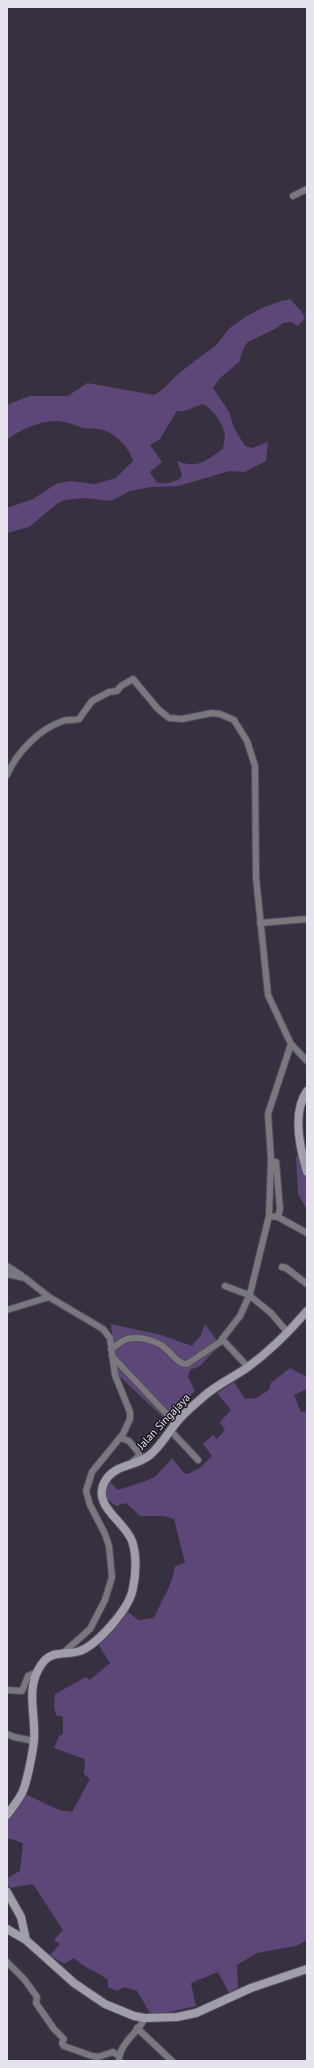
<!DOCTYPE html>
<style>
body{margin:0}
#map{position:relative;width:314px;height:2068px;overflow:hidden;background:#373040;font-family:"PT Sans",sans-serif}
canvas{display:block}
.frame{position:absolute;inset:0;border:8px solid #e7e3ee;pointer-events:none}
</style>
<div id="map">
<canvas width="314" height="2068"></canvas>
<div class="frame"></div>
</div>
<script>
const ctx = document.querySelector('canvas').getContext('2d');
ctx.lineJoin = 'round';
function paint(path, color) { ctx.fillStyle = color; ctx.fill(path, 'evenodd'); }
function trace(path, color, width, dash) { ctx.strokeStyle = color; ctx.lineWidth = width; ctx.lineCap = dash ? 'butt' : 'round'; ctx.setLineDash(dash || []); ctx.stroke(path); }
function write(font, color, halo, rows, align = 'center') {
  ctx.font = font + ' "PT Sans",sans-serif'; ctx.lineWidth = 3; ctx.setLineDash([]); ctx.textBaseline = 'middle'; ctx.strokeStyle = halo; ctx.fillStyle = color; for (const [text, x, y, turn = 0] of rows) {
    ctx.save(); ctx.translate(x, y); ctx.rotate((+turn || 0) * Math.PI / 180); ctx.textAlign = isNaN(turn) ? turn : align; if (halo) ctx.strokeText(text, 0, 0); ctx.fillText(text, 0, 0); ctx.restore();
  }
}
paint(new Path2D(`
 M290,299l11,12 4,7 -7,8 -7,-4 -8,1 -8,6 -27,13 -4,5 -5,15 -20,17 -6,9 16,24 5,16 11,18 7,2 16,-6 -2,19 -21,11 -15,-1 -52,15 -27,1 -21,4 -19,10 -27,-3 -19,2 -7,3 -29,24 -22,6v-25l26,-9 23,-15 13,-3 26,3 21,-6 17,-17c-3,-13 -20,-31 -35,-32 -5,-1 -9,0 -15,-1 -8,-3 -18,-7 -27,-7 -16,0 -37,9 -49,19v-35l22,-9h39l19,-13 67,12c11,-6 14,-12 23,-20 12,-10 24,-19 37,-28 6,-5 10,-13 16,-19 21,-16 35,-23 60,-29zM203,404c10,5 21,20 22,32 0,4 -2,9 -2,13 -18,12 -24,20 -46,12l5,14 -2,4c-9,4 -15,6 -24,3l-6,-10 12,-10 -12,-17 10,-6 17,-28h7z
 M307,1150v60l-9,-16 -2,-37z
 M111,1324l50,11 31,11 9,-11 4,-11 15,21 -20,21 -10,4 -2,7 7,14 -29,29 -48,-45 -4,-22z
 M290,1368l17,9v12l-13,6 7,17 6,-1v529l-11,6 -39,7 -20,12 1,23 -9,5 -11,-21 -27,11 5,23 -36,8 -10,-1 -13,-22 -13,-4 -7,4 -9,-4v-7c-12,-9 -22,-11 -34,-22l-10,6 -14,-9 10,-11 -6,-4 9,-10 -30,-46 -24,4 -2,-10 13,-7 3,-28 -16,-5v-17l18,-27 34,16 13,2 18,-33 -6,-5 1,-15 -31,-11 5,-12 4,-2v-17l-7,-2 -2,-9 1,-12 31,-17 4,3 20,-17 -12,-19 28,-33 13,9 15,-2c7,-17 19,-34 21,-52l10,-3 -11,-44 -10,-3h-24l-14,-13 -10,3 -10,-8v-10l3,-7 9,9 28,-9 10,-5 16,-18 12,15 4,1 13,-7 11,-11 -9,-12 10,-9 4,4 8,-9 -5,-8 11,-12 -14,-17 17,-11 11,17 11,-1 13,-8 2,-7z`), '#5d4678');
const street = new Path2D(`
 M293,196l14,-7
 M7,775c10,-23 32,-46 56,-54 5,-2 10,0 16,-2l13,-18 17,-9 8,-1 4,-5 12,-7 25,30 11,9 13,1 30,-6 8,1 14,6 13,21 8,25 1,111 12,118 23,49 16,17
 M260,923l47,-4
 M269,1216l9,1 2,-8 -4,-47
 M278,1217l29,16
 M7,1266l14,9
 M282,1267l4,1 21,16
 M7,1274l18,4 24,19 54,32 7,9 5,37 15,37v7l-7,15 -31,38 -6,19 4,14 15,29 4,12 3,31 -7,23 -15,29 -28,25
 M225,1286l24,9 22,18 17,20
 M7,1310l42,-13
 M111,1349c5,-3 10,-8 16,-10 12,-3 29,1 38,9 7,5 13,17 22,16l36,-24
 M112,1356l64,68
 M248,1367l-26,-28 18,-23 10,-22 19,-78 2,-57 -3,-45 23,-70
 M171,1431l27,29
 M121,1438l8,3 10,12v3l-8,7
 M7,1690l15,1 6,-15 7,-3
 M7,1734l7,3 20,4
 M7,1962l17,17 13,18 -1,6 18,26 10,10 -2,4 2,3 28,10 6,1 15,-5 6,4
 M137,2028l35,33
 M119,2061c0,-18 20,-29 26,-43`);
const secondary = new Path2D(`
 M307,1091c-15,21 -7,58 0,81
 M7,1815c5,-7 11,-14 15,-22 5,-10 11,-42 12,-53 2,-27 -9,-51 7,-75 10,-16 24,-9 39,-14 18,-7 50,-43 53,-63 3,-14 4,-33 -1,-47 -7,-20 -41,-35 -27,-60 11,-18 32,-14 46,-27 10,-9 17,-21 25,-31 8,-10 18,-18 27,-26 13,-12 31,-20 45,-30 22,-16 41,-35 59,-56
 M7,1892l14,25 5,23
 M7,1929l19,11 48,43 31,21 29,12 11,2 32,-1 19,-4 55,-25 56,-19`);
trace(street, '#534d5c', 8);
trace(secondary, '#534d5c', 10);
trace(street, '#7a777f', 6);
trace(secondary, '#a29daa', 8);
write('11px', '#e7e3ee', '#1d1921', [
 ["Jalan Singajaya",164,1422,-47]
]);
</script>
